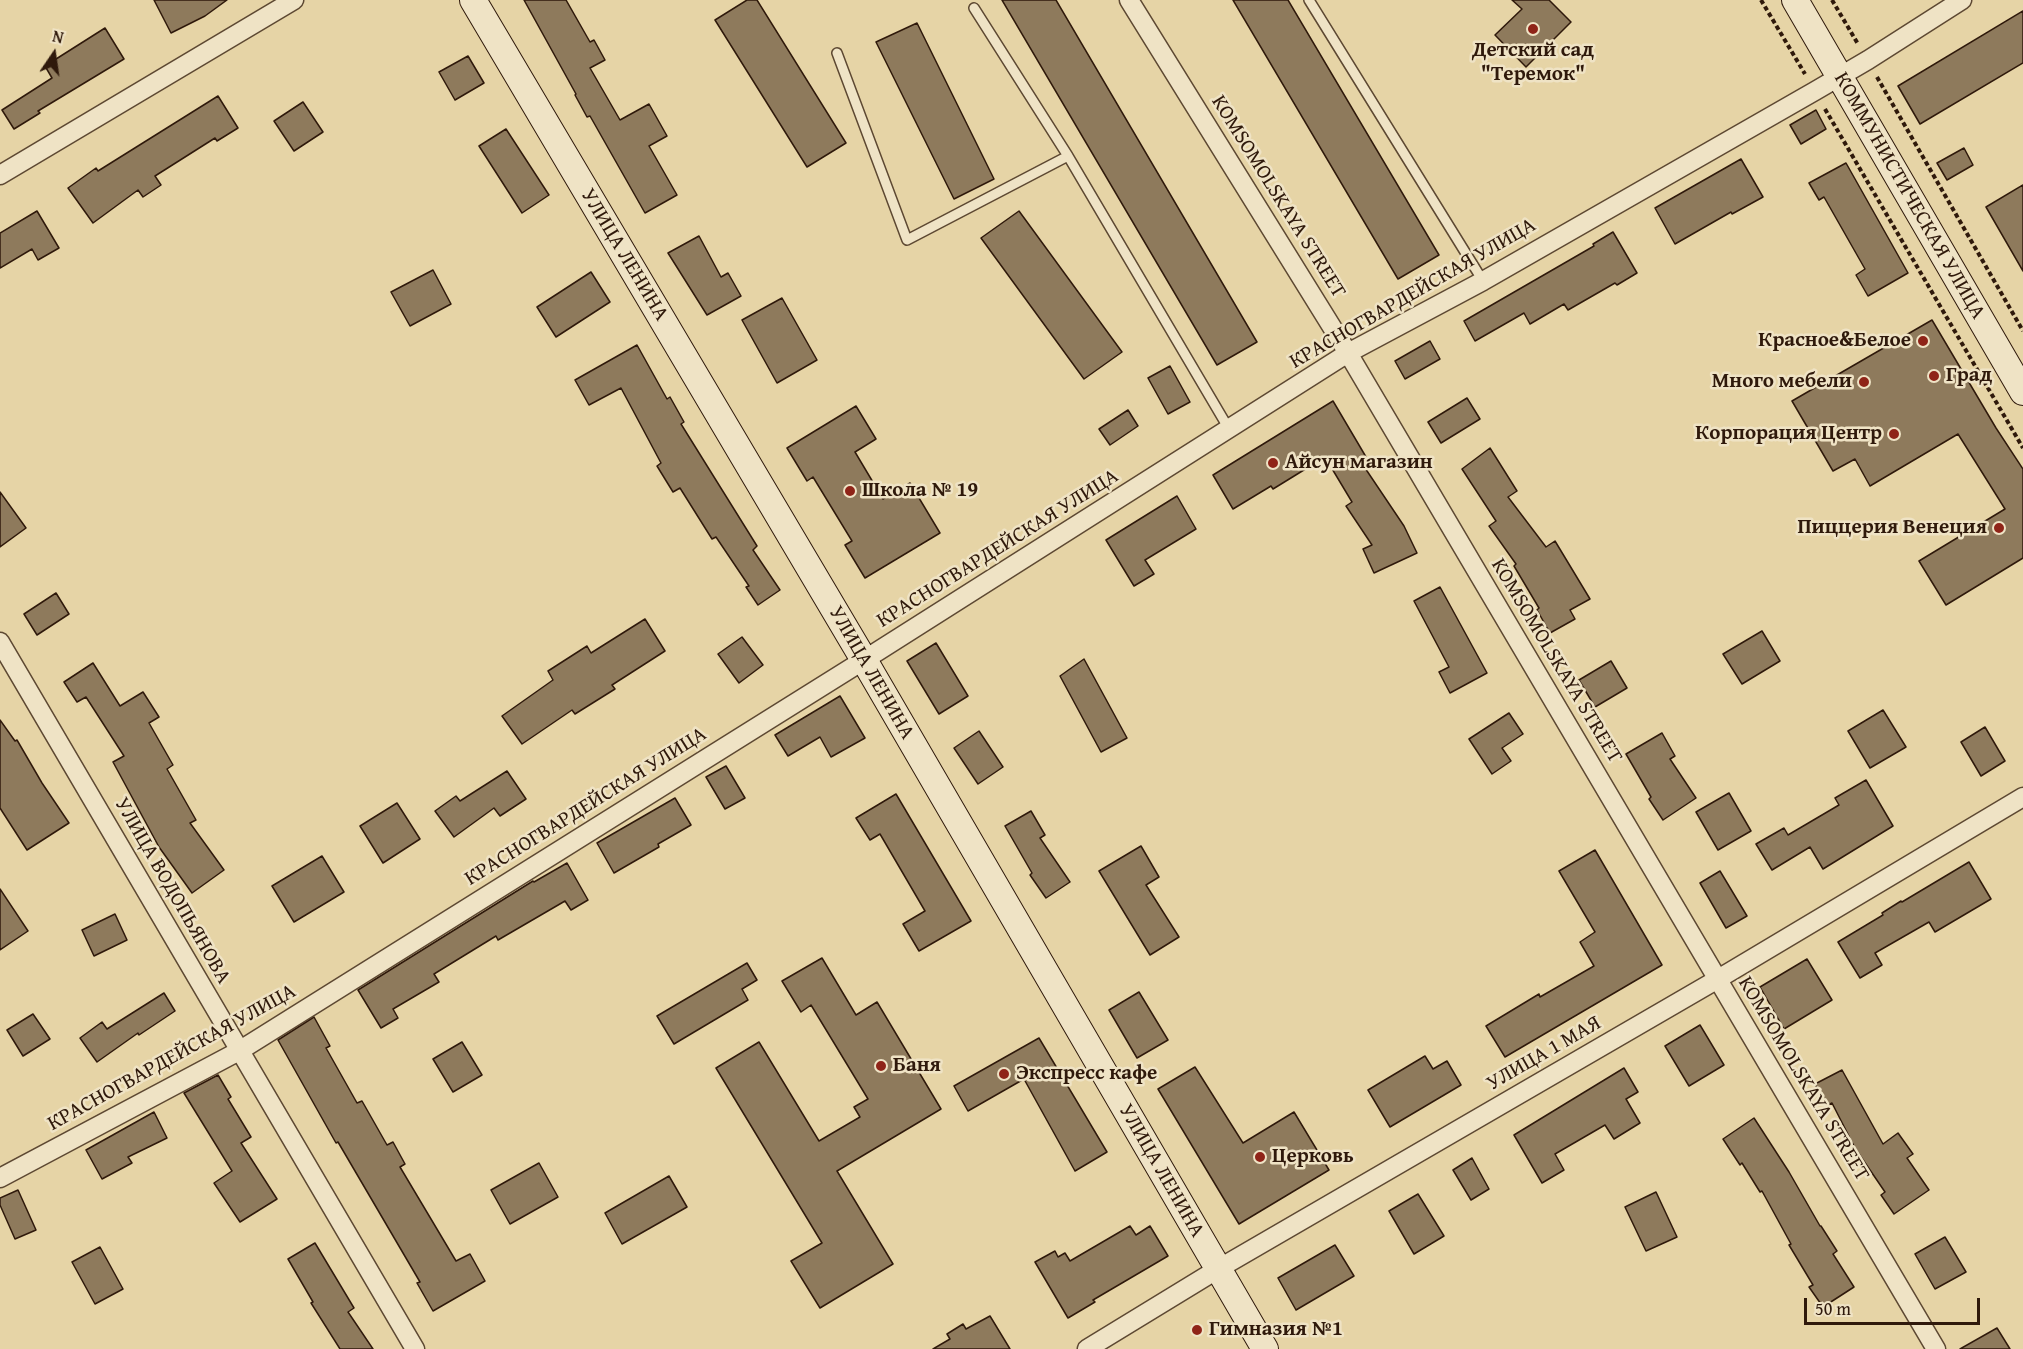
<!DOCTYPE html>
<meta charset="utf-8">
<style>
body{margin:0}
#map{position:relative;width:2023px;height:1349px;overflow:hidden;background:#e6d4a6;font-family:"Gentium Book Plus",serif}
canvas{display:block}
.north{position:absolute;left:24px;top:24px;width:60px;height:60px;-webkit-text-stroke:4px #efe3c5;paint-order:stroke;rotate:13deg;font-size:16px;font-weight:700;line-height:24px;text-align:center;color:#2f190b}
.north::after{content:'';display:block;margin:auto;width:21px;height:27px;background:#2f190b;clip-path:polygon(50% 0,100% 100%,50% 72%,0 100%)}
.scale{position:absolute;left:1804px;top:1298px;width:176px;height:27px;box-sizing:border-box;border:3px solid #2f190b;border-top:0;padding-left:8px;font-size:18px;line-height:21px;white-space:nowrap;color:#2f190b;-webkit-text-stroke:4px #efe3c5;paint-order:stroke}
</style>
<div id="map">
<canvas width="2023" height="1349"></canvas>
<div class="north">N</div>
<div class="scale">50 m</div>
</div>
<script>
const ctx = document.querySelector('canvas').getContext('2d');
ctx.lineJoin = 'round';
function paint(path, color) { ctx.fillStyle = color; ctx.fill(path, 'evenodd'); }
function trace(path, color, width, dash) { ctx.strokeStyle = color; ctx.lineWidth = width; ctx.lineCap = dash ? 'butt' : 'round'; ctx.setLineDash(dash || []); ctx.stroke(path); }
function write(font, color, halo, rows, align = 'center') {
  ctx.font = font + ' "Gentium Book Plus",serif'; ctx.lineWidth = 5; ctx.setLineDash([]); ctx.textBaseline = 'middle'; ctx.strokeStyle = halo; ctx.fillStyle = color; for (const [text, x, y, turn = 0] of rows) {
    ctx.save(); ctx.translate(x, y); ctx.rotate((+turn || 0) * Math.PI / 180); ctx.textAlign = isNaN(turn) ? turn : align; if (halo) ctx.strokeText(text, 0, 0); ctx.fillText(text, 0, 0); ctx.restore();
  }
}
const building = new Path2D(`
 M154,0h73l-22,16 -34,17z
 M524,0h42l24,42 4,-2 11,20 -15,8 30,52 29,-16 18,32 -18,10 28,49 -32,18 -55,-97 -3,1 -12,-22 1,-1z
 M747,0h10l89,143 -39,24 -92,-147z
 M1002,0h54l201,342 -40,23z
 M1233,0h55l151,255 -41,24z
 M1512,0h37l22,22 -45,45 -31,-32 27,-26z
 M2023,11v52l-103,61 -22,-38z
 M917,23l77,156 -40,20 -78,-157z
 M105,28l19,31 -86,52 2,2 -26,16 -12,-19 50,-32 -7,-12z
 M468,56l16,27 -29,17 -16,-28z
 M218,96l20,32 -21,13 -2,-3 -60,38 6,9 -18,12 -5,-7 -45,33 -25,-35 28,-20 2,3z
 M303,102l20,30 -29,19 -20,-30z
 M1816,110l10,19 -25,15 -11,-19z
 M506,129l43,66 -27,18 -43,-67z
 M1964,148l9,17 -26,15 -10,-17z
 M1741,159l22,38 -31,17 -1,-2 -56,32 -20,-36z
 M1846,163l62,110 -40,23 -12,-21 9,-6 -41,-72 -5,3 -10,-17z
 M2023,185v86l-37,-64z
 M37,211l22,37 -21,12 -6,-11 -32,19v-35z
 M1019,211l103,141 -38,27 -103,-141z
 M1613,232l24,41 -20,12 -2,-2 -47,27 -4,-6 -34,20 -6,-11 -49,28 -11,-20 130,-75 -1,-2z
 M699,236l22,41 7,-4 13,23 -34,19 -39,-62z
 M433,270l18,34 -41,22 -19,-34z
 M591,272l19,30 -54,35 -19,-30z
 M782,298l35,62 -40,23 -35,-63z
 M1932,320l64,108 27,41v89l-77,47 -27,-44 86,-52 -47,-75 -88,52 -15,-27 -22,12 -41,-70z
 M1430,341l10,18 -35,20 -10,-18z
 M637,345l30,54 3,-2 14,25 -3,2 76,122 -4,4 27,40 -22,15 -12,-18 3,-1 -33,-49 -4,2 -32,-51 -7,4 -16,-26 4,-3 -40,-75 -32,17 -14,-25z
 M1170,366l20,36 -22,12 -20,-36z
 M1467,398l13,21 -39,24 -13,-21z
 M1333,401l36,61 -6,3 41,61 13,27 -43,20 -11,-24 9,-4 -26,-39 6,-4 -27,-45 -52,32 -2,-3 -38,23 -20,-34z
 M856,406l20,33 -21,13 28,47 27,-16 30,50 -75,45 -20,-33 7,-4 -39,-64 -6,4 -20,-33z
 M1128,410l10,16 -28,19 -11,-16z
 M1490,448l27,43 -9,6 38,50 9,-6 35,58 -20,11 5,9 -25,14 -13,-23 2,-2 -25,-42 2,-2 -27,-38 7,-5 -34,-52z
 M0,492l26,36 -26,19z
 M1177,496l19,33 -51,31 9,14 -20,12 -28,-46z
 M1440,587l47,86 -37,20 -11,-21 10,-5 -35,-66z
 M56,593l13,21 -32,21 -13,-21z
 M645,619l20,32 -53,34 3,4 -40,25 -3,-4 -50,34 -20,-28 51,-36 -5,-9 39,-25 4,7z
 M1762,631l18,30 -38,23 -19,-30z
 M742,637l21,28 -24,18 -21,-29z
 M936,643l32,53 -29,18 -32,-53z
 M1084,659l43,79 -26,14 -41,-76z
 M1611,661l16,27 -32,19 -16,-27z
 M93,663l27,43 23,-14 16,25 -10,6 24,42 -6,4 29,51 -6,3 34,47 -32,23 -33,-46 -46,-85 11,-6 -38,-59 -9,5 -13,-20z
 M840,696l25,42 -34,19 -11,-20 -32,19 -13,-21z
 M1883,710l23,37 -36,21 -22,-37z
 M1509,713l14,21 -21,14 9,13 -19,13 -23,-35z
 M0,720l15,21 2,-1 25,43 27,40 -42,27 -27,-42z
 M1985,727l20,34 -24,15 -20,-34z
 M979,731l24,36 -25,17 -24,-36z
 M1662,733l13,23 -5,3 26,39 -33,22 -14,-21 2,-2 -25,-43z
 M726,766l19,32 -20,11 -19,-32z
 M507,771l19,28 -26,17 -6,-8 -40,29 -19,-26 21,-15 4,5z
 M1866,780l27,46 -70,43 -13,-22 -38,23 -16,-26 28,-16 4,7 51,-30 -4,-7z
 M1729,793l22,38 -33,19 -22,-38z
 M896,794l75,127 -52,30 -16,-27 22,-13 -45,-77 -10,6 -14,-22z
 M675,798l16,27 -33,19 1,3 -45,26 -17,-30z
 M397,803l23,36 -37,24 -23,-37z
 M1031,811l14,24 -5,3 30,44 -24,16 -16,-23 2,-2 -27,-47z
 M1141,846l18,31 -13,8 33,52 -29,18 -51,-84z
 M1595,850l67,115 -157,92 -19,-31 53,-32 1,3 54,-31 -14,-24 15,-10 -36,-61z
 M322,856l22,36 -50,30 -22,-36z
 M1969,862l22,37 -56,33 -6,-10 -54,31 7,12 -22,13 -22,-36 45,-27 -1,-2 19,-12 1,1z
 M567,863l21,37 -17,10 -6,-9 -67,39 -2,-4 -62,38 5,8 -46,27 5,9 -17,10 -23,-38 175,-109 1,1z
 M1720,871l27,45 -21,12 -26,-45z
 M0,889l28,42 -28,19z
 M115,914l12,26 -33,16 -12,-26z
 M822,958l34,57 21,-13 64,107 -104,62 56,93 -73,44 -29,-47 31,-18 -106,-175 43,-26 60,99 41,-24 -6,-10 14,-8 -57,-94 -10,7 -19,-31z
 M1807,959l25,41 -48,29 -24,-42z
 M747,963l10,17 -15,9 6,11 -74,44 -17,-28z
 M1139,992l29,48 -31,18 -28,-48z
 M164,993l11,18 -36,24 -1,-2 -41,29 -17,-24 22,-16 5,7z
 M33,1014l17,25 -27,17 -16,-26z
 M314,1017l16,29 -4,2 31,55 5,-2 25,44 6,-3 12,22 -5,3 56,94 14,-7 15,27 -52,30 -16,-28 3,-1 -82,-140 -2,1 -58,-103z
 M1700,1025l24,40 -35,21 -24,-40z
 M1039,1038l68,114 -32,19 -51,-92 -56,32 -14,-25z
 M462,1042l20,33 -29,17 -20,-33z
 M1425,1056l8,13 14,-8 14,24 -71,42 -22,-37z
 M1195,1067l48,76 51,-31 35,58 -90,54 -81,-135z
 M1624,1068l14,24 -12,7 14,24 -26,16 -9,-14 -50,29 9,16 -22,13 -28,-48z
 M1842,1070l41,74 15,-11 15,21 -6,4 22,32 -35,24 -13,-19 4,-3 -30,-44 -23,-45 -6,3 -11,-22z
 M218,1075l13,22 -3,2 23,38 -10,6 36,56 -37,23 -26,-39 18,-12 -48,-78z
 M154,1112l13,26 -39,19 4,6 -30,16 -16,-29z
 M1754,1118l35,54 31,54h1l16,25 -4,3 21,33 -31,20 -14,-20 4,-2 -24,-40 2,-1 -29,-53 -2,1 -18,-29 -2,2 -17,-26z
 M1472,1158l17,31 -18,11 -18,-30z
 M539,1163l19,34 -48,27 -19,-34z
 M669,1176l18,31 -65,37 -17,-31z
 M18,1190l18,40 -21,9 -15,-34v-7z
 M1656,1192l21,45 -31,14 -21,-44z
 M1418,1194l26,42 -30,18 -25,-43z
 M1130,1226l6,9 14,-9 18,30 -75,44 2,2 -27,16 -33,-56 20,-11 3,6 7,-4 5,8z
 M1945,1237l21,35 -31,17 -20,-35z
 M315,1243l39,65 -6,4 25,37h-33l-29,-46 2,-1 -25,-43z
 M1335,1245l19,31 -58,34 -18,-32z
 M100,1247l23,42 -28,15 -23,-42z
 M990,1316l20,33h-77l17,-10 -3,-5 16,-10 3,5z
 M1997,1328l13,21h-50z`);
paint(building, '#8e7a5c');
trace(building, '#2f190b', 1.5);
const lane = new Path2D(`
 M1309,0l174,281
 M974,8l94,148
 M837,53l70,187 161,-84 161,273`);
const street = new Path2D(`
 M1129,0l219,353 588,996
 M0,175l294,-175
 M0,642l415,707
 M0,1178l239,-127 625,-391 484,-307 135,-72 332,-190 53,-31 94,-60
 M1087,1349l131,-80 500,-290 305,-182`);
const secondary = new Path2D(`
 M473,0l391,660 401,689
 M1795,0l228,392`);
trace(lane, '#5d4832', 12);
trace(street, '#5d4832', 21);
trace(secondary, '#2f190b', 28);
trace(new Path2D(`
 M1761,0l44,74
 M1832,0l26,44
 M1877,77l146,254
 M1825,109l198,339`), '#2f190b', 4, [4.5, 3]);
trace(lane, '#efe3c5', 9);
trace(street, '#efe3c5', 18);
trace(secondary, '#efe3c5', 26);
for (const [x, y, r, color] of [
 [1533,29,6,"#8f2418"],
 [1923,341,6,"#8f2418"],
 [1934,376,6,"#8f2418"],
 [1864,382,6,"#8f2418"],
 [1894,434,6,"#8f2418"],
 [1273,463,6,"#8f2418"],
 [850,491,6,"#8f2418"],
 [1999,528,6,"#8f2418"],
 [881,1066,6,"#8f2418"],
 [1004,1074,6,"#8f2418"],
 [1260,1157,6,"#8f2418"],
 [1197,1330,6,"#8f2418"]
]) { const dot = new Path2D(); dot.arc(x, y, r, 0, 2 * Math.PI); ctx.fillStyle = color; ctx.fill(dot); trace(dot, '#efe3c5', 2); }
write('bold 21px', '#2f190b', '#efe3c5', [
 ["Детский сад",1533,51,"center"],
 ["\"Теремок\"",1533,75,"center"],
 ["Красное&Белое",1911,341,"right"],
 ["Град",1946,376],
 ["Много мебели",1852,382,"right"],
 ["Корпорация Центр",1882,434,"right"],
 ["Айсун магазин",1285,463],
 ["Школа № 19",862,491],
 ["Пиццерия Венеция",1987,528,"right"],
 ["Баня",893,1066],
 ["Экспресс кафе",1016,1074],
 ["Церковь",1272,1157],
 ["Гимназия №1",1209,1330]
], 'left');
write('21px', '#2f190b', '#efe3c5', [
 ["КОММУНИСТИЧЕСКАЯ УЛИЦА",1909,196,60],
 ["KOMSOMOLSKAYA STREET",1278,197,58],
 ["УЛИЦА ЛЕНИНА",624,255,59],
 ["КРАСНОГВАРДЕЙСКАЯ УЛИЦА",1413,294,-30],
 ["КРАСНОГВАРДЕЙСКАЯ УЛИЦА",998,549,-32],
 ["KOMSOMOLSKAYA STREET",1556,661,59],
 ["УЛИЦА ЛЕНИНА",871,673,60],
 ["КРАСНОГВАРДЕЙСКАЯ УЛИЦА",586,807,-32],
 ["УЛИЦА ВОДОПЬЯНОВА",172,891,60],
 ["УЛИЦА 1 МАЯ",1544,1054,-30],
 ["КРАСНОГВАРДЕЙСКАЯ УЛИЦА",172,1058,-29],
 ["KOMSOMOLSKAYA STREET",1803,1079,59],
 ["УЛИЦА ЛЕНИНА",1161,1171,60]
]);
</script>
